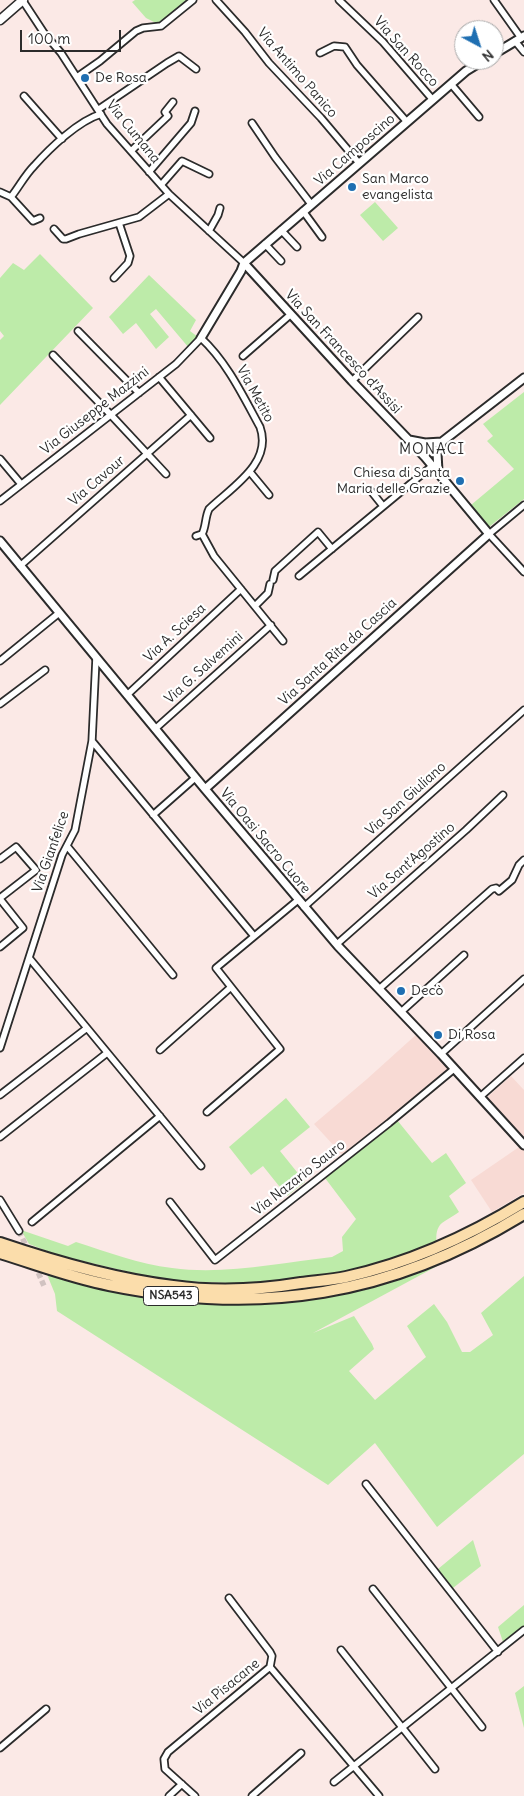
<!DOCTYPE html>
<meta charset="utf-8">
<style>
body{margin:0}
#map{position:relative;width:524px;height:1796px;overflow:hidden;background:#fbe9e6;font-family:Delius,sans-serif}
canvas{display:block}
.north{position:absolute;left:454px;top:20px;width:50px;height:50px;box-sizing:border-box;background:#fff;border:1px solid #aaa;border-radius:50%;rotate:140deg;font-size:14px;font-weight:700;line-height:20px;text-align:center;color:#2b2b2b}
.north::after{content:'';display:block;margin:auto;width:18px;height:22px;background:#1f6fb2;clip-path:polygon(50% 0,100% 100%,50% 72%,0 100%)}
.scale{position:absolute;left:20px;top:30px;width:101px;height:22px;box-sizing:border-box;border:2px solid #2b2b2b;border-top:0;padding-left:6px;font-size:15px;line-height:18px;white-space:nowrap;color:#2b2b2b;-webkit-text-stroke:4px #fff;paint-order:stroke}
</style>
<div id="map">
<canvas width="524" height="1796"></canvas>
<div class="north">N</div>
<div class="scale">100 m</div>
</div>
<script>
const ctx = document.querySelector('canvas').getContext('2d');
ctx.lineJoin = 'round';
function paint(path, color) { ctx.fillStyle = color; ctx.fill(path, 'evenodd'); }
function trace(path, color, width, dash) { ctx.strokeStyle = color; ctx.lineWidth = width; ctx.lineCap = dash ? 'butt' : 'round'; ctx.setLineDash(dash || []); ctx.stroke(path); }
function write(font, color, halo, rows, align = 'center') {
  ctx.font = font + ' Delius,sans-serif'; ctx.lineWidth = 4.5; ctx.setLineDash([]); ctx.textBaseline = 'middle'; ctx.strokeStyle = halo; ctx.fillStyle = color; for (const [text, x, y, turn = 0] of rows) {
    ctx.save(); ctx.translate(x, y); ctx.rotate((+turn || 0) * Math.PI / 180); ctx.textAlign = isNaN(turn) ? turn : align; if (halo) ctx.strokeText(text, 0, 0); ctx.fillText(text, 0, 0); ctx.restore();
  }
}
paint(new Path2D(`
 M418,1033l36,39 -107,88 -33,-36 53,-45z
 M511,1076l13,14v52l-39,-43z
 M522,1145l2,2v46l-32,19 -21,-32z`), '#f8dad4');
paint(new Path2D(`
 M135,0h54l-29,25 -14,-7 -14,-16z
 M375,202l23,26 -15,13 -23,-26z
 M40,254l53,54 -93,97v-65l4,-4 -4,-5v-53l13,-15 11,7z
 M149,275l47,45 -6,11 8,6 -9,11 -33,-39 -6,5 19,23 -13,12 -20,-26 -13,11 -14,-17z
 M524,392v107l-35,28 -18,-22 43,-36 -27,-28 6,-5 -10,-12z
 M286,1098l24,29 -30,24 25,31 -18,14 -24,-30 -12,9 -22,-28z
 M397,1120l35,43 14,-10 20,30 -17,13 10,16c-5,4 -12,7 -17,11 -11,9 -3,30 -1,41l-128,69 41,-17 18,28 2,5 -25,22 26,29 51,-43 -19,-31 27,-22 13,18 15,30h8l23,-17 -12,-22 43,-37v178l-87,73 -62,-84 -47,42 -271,-174 -2,-17 -9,-22c32,8 64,17 96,23 70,14 139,9 208,-2l-3,-20 -49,8 -46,3 -71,-3 -35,-5 -89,-21 -28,-11 -8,-14 47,16 8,-4c31,10 63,22 96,26 52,7 107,-5 160,-11l11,-6 -1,-14 14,-18 -31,-41z
 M473,1540l8,26 -28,22 -15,-19z
 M524,1605v23l-20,17 -6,-18z
 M524,1686v42l-9,-35z`), '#bdeba9');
trace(new Path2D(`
 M19,1231l10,21
 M35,1265l9,21`), '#d1c3c1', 5.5, [5.5, 3]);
const minor = new Path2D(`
 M216,0l29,32 24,31 52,55 38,45
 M339,0l44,42 50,58
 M494,0l27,38
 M23,1l21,32 17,20 46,71 62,70 75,69
 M515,41l9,11
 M320,53l14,-7 11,1 12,18 50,57
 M77,77l23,-16 36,-30 7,-3 18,-2 32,-26
 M451,84l28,33
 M24,96l38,43
 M99,109l68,-46 12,-7 17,13
 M252,123l23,34 36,47
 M131,151l37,-35 -3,-4 8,-10
 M149,172l42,-49 4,-12
 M161,185l21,-24 27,13
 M0,192l11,5 22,24 7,-3
 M11,197c8,-10 14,-22 23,-31 16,-18 44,-45 67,-52
 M303,211l19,26
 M54,229l9,10h3l13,-5 60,-17 30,-23
 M281,230l16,17
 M209,231l9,-16 2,-7
 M265,244l16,17
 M114,278l14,-15 2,-7 -11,-33
 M78,331l61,62
 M53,355l58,60 55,59
 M243,356l47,-41
 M159,377l51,61
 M352,381l66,-64
 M0,459l21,25
 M250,472l19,23
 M371,491l12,15
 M0,501l176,-137 25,-26c26,24 42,58 59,89 13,36 -28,60 -51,82 -4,8 -3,18 -7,25l-6,2
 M524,505l-35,29 35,38
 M202,534l12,22 69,85
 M20,566l171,-151
 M299,576l133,-110
 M273,580l2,-9 43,-39 14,17
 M255,606l13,-13 2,-9
 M0,661l59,-48
 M127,695l114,-106
 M0,704l45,-34
 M155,729l116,-104
 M92,741l162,195
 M153,815l42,-37
 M67,846l106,129
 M0,859l16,-12 20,23 -36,28
 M0,899l23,29 -23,19
 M304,907l220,-197
 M337,944l129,-114 37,-35
 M30,959l171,207
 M379,989l113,-100 4,-1 3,3 13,-11 7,-15 5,-5
 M401,1012l63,-57
 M0,1048l62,-193 13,-25 17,-89 4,-83
 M160,1050l71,-63
 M441,1054l83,-75
 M0,1095l87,-67
 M480,1097l44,-39
 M207,1112l73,-63 -64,-81 82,-68
 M0,1137l107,-84
 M0,1200l19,31
 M170,1202l45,58 174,-137 65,-54
 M32,1222l128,-106
 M366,1484l132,168
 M373,1589l109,138
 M229,1598l41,54 2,4 -2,11
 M341,1650l94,119
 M0,1748l46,-39
 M334,1782l190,-152
 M169,1796l13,-12
 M195,1796l-30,-27 -1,-10 4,-7 102,-85 109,129
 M252,1796l49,-43`);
const tertiary = new Path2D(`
 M494,54l30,-18
 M201,338l40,-67 3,-8 222,-192 18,-11
 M409,440l16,3 17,-1
 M438,471l-1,-18 6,-12 81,-63
 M0,541l205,248 133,157 103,108 83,91
 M205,789l284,-255 -64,-77 -73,-76 -108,-118`);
const secondary = new Path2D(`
 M0,20l23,-20`);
const trunk = new Path2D(`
 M0,1243c56,19 114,36 173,43 42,6 86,4 128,-3 15,-2 31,-3 45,-6 64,-14 123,-41 178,-75
 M0,1253c36,11 72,25 109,32 152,31 282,11 415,-71`);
trace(minor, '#2b2b2b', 9);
trace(tertiary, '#2b2b2b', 11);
trace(secondary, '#2b2b2b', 11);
trace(trunk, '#2b2b2b', 14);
trace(minor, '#fff', 5.5);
trace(tertiary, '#fff', 7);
trace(secondary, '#fff', 8);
trace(trunk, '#fbddab', 10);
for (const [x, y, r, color] of [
 [85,78,5,"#1f6fb2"],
 [352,187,5,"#1f6fb2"],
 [460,481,5,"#1f6fb2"],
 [401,991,5,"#1f6fb2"],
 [438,1035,5,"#1f6fb2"]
]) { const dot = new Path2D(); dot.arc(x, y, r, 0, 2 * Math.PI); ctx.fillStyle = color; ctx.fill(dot); trace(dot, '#fff', 2); }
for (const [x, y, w] of [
 [171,1296,55]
]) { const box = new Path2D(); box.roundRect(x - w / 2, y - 9.5, w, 19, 4); ctx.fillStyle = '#fff'; ctx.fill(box); trace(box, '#2b2b2b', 1); }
write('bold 12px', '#2b2b2b', null, [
 ["NSA543",171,1296]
]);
write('14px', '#2b2b2b', '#fff', [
 ["Via San Rocco",406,52,48],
 ["Via Antimo Panico",297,73,49],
 ["Via Cumana",133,132,51],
 ["Via Camposcino",355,150,-41],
 ["Via San Francesco d'Assisi",343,352,47],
 ["Via Metito",255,394,61],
 ["Via Giuseppe Mazzini",95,411,-38],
 ["Via Cavour",97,481,-41],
 ["Via A. Sciesa",175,633,-43],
 ["Via Santa Rita da Cascia",338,652,-42],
 ["Via G. Salvemini",204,668,-42],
 ["Via San Giuliano",406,799,-42],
 ["Via Oasi Sacro Cuore",265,841,50],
 ["Via Gianfelice",51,852,-71],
 ["Via Sant'Agostino",412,861,-41],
 ["Via Nazario Sauro",299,1178,-38],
 ["Via Pisacane",227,1687,-39]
]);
write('14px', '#2b2b2b', '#fff', [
 ["De Rosa",95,78],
 ["San Marco",362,179],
 ["evangelista",362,195],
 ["Chiesa di Santa",450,473,"right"],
 ["Maria delle Grazie",450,489,"right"],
 ["Decò",411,991],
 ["Di Rosa",448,1035]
], 'left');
ctx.letterSpacing = '1px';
write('15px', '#2b2b2b', '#fff', [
 ["MONACI",432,450]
]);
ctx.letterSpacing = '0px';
</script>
